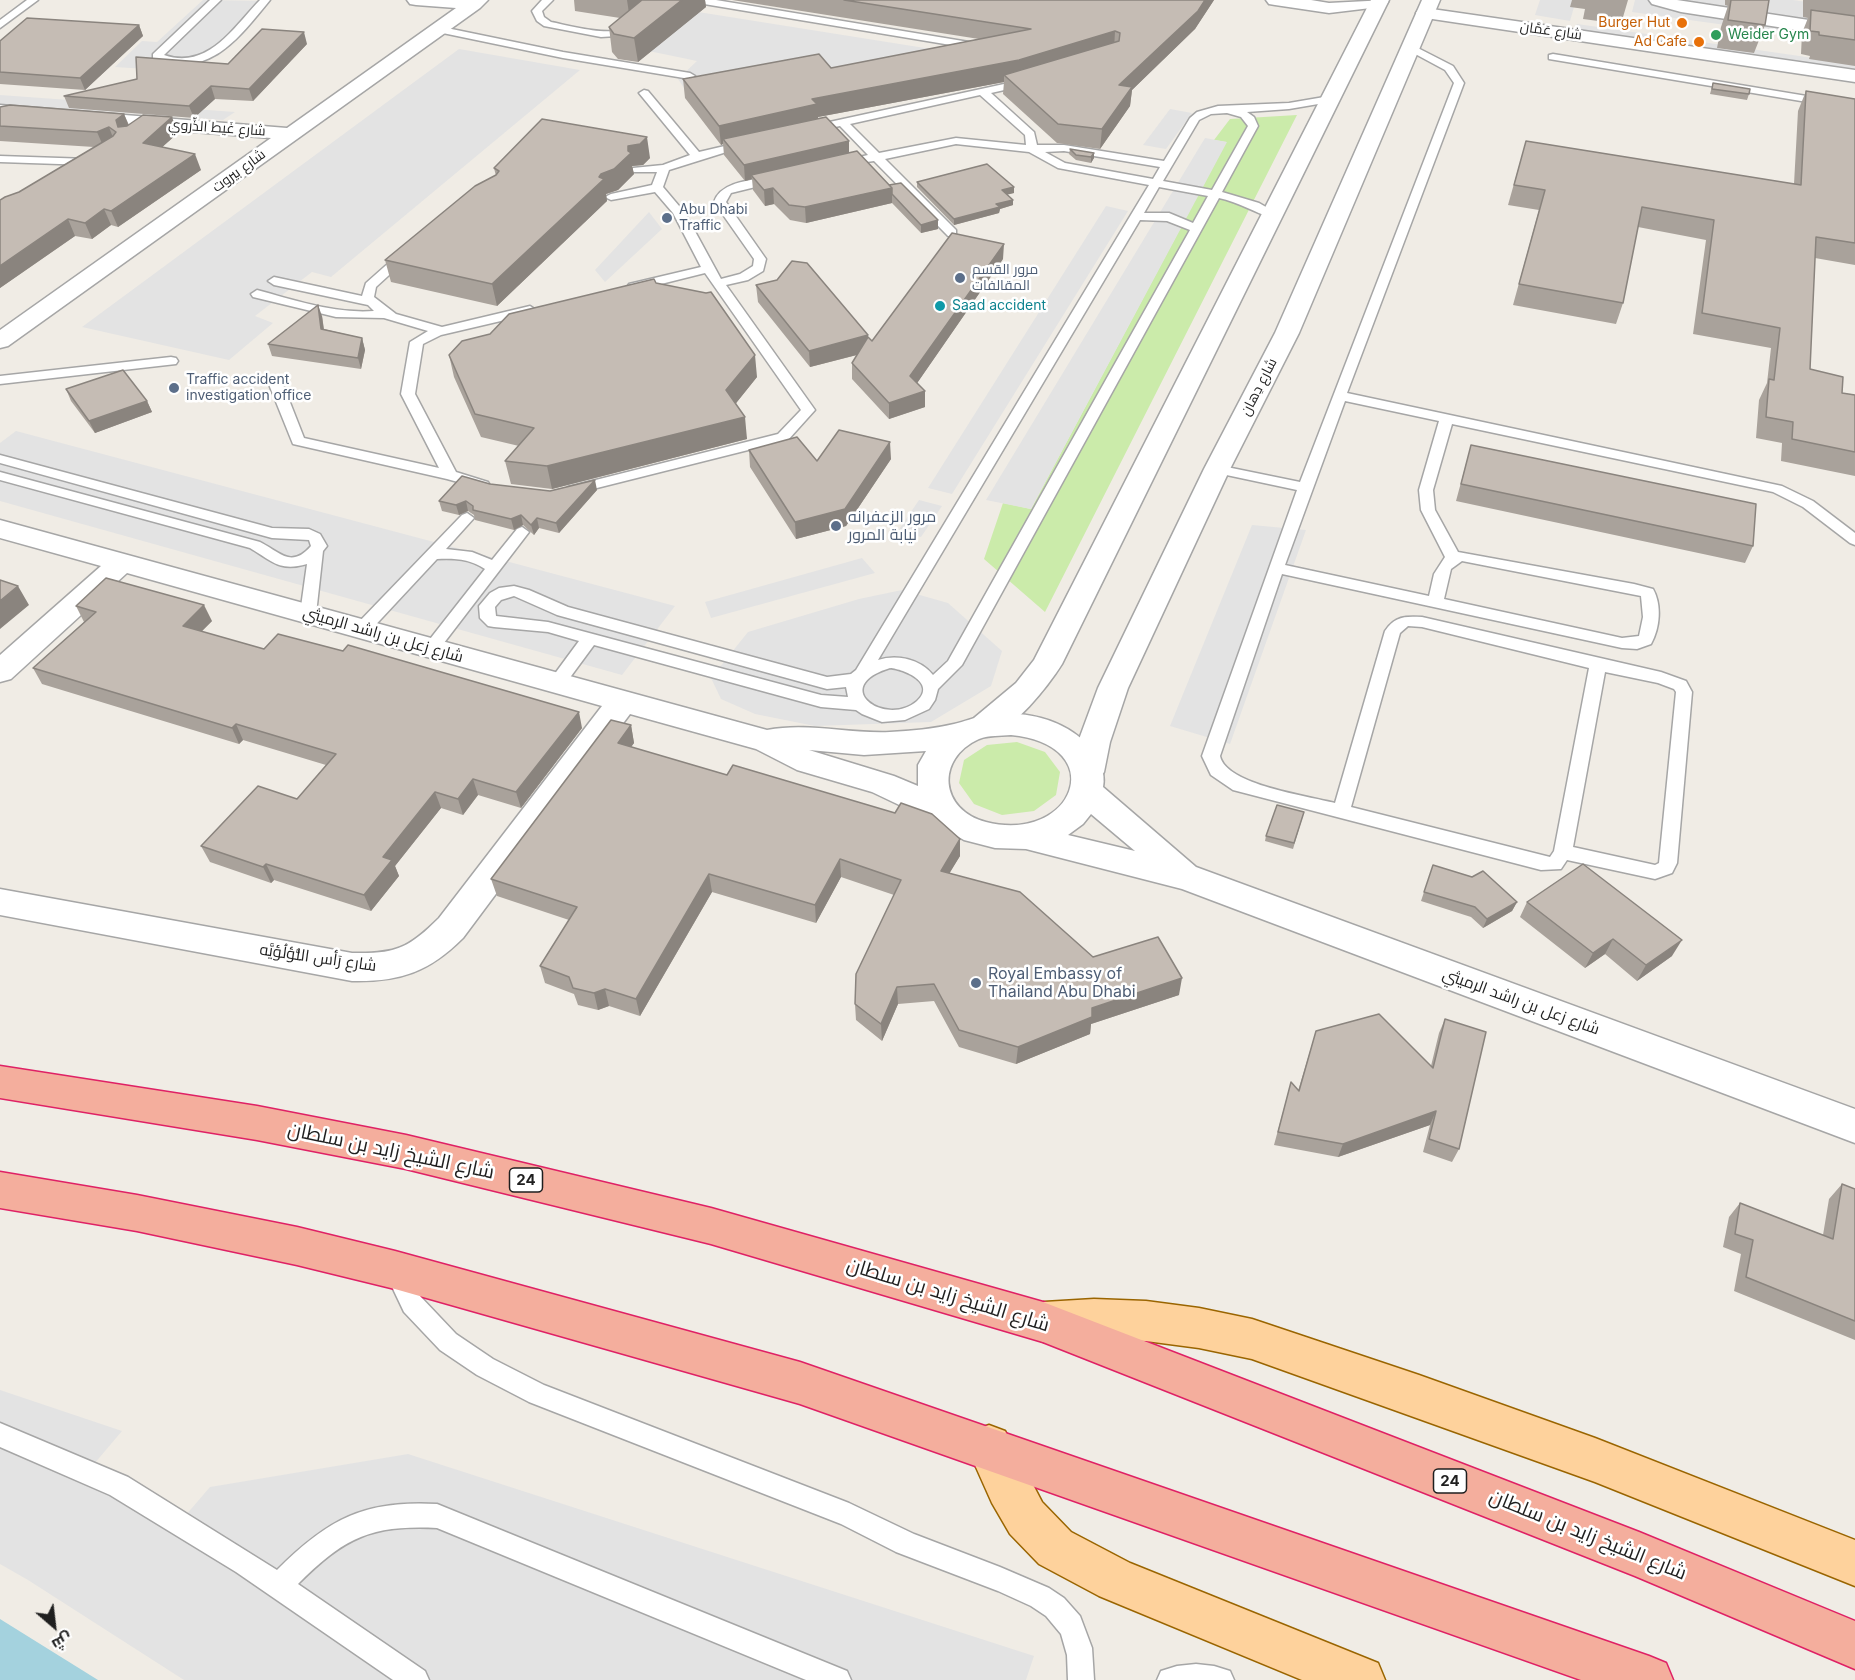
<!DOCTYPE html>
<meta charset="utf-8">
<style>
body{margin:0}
#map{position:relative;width:1855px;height:1680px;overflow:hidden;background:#f0ece5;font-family:Inter,Cairo,sans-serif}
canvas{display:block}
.north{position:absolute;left:24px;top:1596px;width:60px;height:60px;-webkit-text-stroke:4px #fff;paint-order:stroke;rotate:152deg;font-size:16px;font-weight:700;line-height:24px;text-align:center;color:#1f1f1f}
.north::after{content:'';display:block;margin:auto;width:21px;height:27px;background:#1f1f1f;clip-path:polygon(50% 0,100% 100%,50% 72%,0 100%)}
</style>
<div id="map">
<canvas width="1855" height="1680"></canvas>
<div class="north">ش</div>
</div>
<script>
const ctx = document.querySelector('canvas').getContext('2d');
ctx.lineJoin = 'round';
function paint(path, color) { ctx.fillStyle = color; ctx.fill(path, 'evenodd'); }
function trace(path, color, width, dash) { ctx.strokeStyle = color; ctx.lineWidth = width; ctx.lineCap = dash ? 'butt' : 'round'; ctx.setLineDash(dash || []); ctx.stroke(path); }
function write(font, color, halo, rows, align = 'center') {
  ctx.font = font + ' Inter,Cairo,sans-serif'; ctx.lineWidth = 5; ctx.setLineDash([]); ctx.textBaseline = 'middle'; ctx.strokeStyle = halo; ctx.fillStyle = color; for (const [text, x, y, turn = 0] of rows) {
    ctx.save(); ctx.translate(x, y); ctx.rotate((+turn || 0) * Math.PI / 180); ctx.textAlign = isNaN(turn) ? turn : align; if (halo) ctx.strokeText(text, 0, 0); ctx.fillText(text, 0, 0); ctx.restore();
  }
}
paint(new Path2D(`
 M1297,115l-252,497 -61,-53 19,-56 28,6 195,-367 -12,-2 16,-21z
 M1017,742l28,10 15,20 -4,23 -22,16 -32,4 -28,-11 -15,-21 5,-23 23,-15z`), '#cbebaa');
paint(new Path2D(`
 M203,0l64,1 -74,71 -78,-5 27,-26 15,1z
 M1540,0h36l-6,21 -35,-6z
 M1635,0h158l62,9v34l-223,-31z
 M692,11l283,45 -285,41 -12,-18 19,-18 -53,-11z
 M1577,24l278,40v8l-281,-41z
 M459,49l121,21 -249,207 -19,-5 -57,44 18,7 -44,37 -147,-33z
 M0,95l235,17 -12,8 -223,-16z
 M1170,109l22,4 -26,36 -23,-4z
 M1205,138l22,4 -196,367 -45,-9z
 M1106,206l22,5 -176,283 -24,-6z
 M649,212l13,17 -57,53 -10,-12z
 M16,431l659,175 -53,69 -622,-174v-58z
 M919,500l23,6 -21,31 -23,-6z
 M1252,525l54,5 -76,214 -60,-18z
 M862,558l13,15 -164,45 -6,-16z
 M902,590l46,13 54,48 -11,35 -60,36 -116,4 -60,-12 -34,-15 -10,-21 37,-46 111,-33z
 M0,1390l122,41 -39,46 90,53 37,-43 198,-33 626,202 -8,24h-842l-156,-100 -28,-16z`), '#e3e3e3');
paint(new Path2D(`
 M0,1619l98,61h-98z`), '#a4d2de');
const service = new Path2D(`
 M27,0h11l-38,28v-8z
 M210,0h11l-57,55c44,15 69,-27 96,-55h10c-32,39 -61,80 -117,58v-4z
 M542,0h11l-11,11 2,6 7,5c16,3 55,14 70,7 17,-9 25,-29 46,-29l-39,33 -11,3 -16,1 -57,-11 -7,-5 -5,-10z
 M693,0h23l265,44 5,3 -5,3 -283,-47z
 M437,26l126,26 127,21 5,3 -5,3 -127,-21 -130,-27v-4z
 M1410,44l43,22 11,17 -117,310 435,93 31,15 42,32v12l-5,-2 -47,-36 -30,-15 -321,-68 -19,66 2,20 23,42 176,32 19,5c9,16 7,39 -2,55l-14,5 -15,-1 -340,-74 -62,182c6,29 88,40 115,47l50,-172c10,-15 20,-15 37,-14l239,55 25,9 6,11 -15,171 -5,10 -17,6 -88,-19 -6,9 -20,1 -308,-80 -22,-15 -9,-19 95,-266 -80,-17 -7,-4 7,-4 83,17 154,-399 -9,-13 -39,-21 -1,-2zM1345,401l94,20 -20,69 2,20 24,47 -11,17 -5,22 -144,-31zM1462,561l179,35 2,21 -4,19 -17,2 -178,-39 7,-30zM1408,626l14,1 167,41 -35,183 -4,6 -199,-50 49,-174zM1605,672l53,11 16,6 2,3 -17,171 -4,2 -82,-18z
 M1553,54l302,50v6l-306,-51v-4z
 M1027,79l5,3 -1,2 -40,9 43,39 3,13h27l100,16 26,-43 7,-6 21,-6 71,-3 41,-7 5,3 -5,3 -41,7 -42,3 7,5 4,9 -36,66 37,11 19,11 -6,4c-18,-6 -34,-16 -53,-20l-257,467 -24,24 -3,11 -6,9 -24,11 -23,2 -20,-8 -6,-4 -35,-3 -227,-62 -31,42h-12l-2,-4 2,-4 28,-38 -31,-9 -54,-5 -6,-1 -8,-8 -1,-12 11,-13 9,-5 15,-2 15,4 39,17 259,70 24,-3 5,-4 293,-485 -91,-17 -29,-16 -73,-8 -71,15 71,71v6h-8l-74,-75 -37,5v-4l31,-7 -28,-29 -29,6 -5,-3 5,-3zM980,95l45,40 1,10 -70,-7 -77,15 -29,-29zM1227,113l14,4 7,9 -36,64 -49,-9 36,-61 12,-6zM1064,151l96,16 -7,12 -88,-16 -20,-11zM1159,187l49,9 -15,27 -24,-10h-25zM1140,220l27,1 23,9 -242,431 -15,14c-13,-16 -36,-21 -55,-15zM514,596l43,19 270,74 19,-2 2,10 -27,-2 -273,-73 -52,-6 -1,-9 6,-7zM890,668c14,1 47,15 27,33 -31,27 -89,-14 -27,-33z
 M644,90l4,1 51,61 47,-11 6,3 -83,26 -6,17 22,26 36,66 19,-5 13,-8 1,-7 -40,-57c7,-22 42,-22 62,-26l6,3 -2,2 -49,12 -5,9 40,57 -3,12 -15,9 -22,5 89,125 -27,30 -215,54 -5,-1 -2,-3 2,-3 210,-53 23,-24 -96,-137 -72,18 -6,-4 2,-3 72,-17 -28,-54 -18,-21 -44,8 -6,-3 6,-3 41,-9 5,-13h-24v-4l30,-3 27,-10 -51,-62z
 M0,156l89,3 6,3 -6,3 -89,-3z
 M405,251l6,4 -35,32 -2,10 22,17 46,13 88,-21 6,4 -1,3 -94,22 -18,9 -8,50 41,78 32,10 2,3 -2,3 -5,1 -36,-10 -154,-35 -25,-62 7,-4 7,4 22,56 135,30 -38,-74 9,-52 18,-11 -44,-13 -48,-1 -83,-20 -2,-3 6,-4c38,10 77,24 117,21l-6,-6 -94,-20 -6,-4 6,-4 88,19 4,-13 35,-31z
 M171,357l5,1 2,3 -2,3 -176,20v-8z
 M0,455l272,73 37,1 11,5 7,12 -4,5 -7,63 -2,4h-12l-2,-4 7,-50c-28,8 -35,-3 -57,-16l-250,-68v-8l260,70c20,10 31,27 51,4l-2,-6 -37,-2 -272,-75z
 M467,513l7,5 -28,31 26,3 20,8 25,-31 5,-2 7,5 -92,120h-12l-2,-4 62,-79c-15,-10 -31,-11 -48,-10l-69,74h-12l-2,-4 2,-4 106,-110z
 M396,1262l8,3 16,31 36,38 37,25 51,26 305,118 65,31 86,33 49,21 15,10 16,18 12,32 2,32h-26l-1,-25 -6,-21 -15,-18 -15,-10 -33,-15 -102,-39 -55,-28 -312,-122 -52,-27 -37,-25 -36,-38 -19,-40 3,-7z
 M0,1423l128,54 149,93c51,-51 87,-70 160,-66l410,167 4,9h-45l-369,-152c-66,-3 -92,9 -139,56l127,87 4,9h-36l-157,-108 -126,-77 -110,-48z
 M1196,1664l18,2 16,5 4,9h-77l4,-9 16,-5z`);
const minor = new Path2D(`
 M407,0h81l-8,8 -472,338 -8,2v-18l271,-192 -271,-21v-12l287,23 169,-120 -40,-3 -6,-1z
 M1266,0h45l18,3 58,-3 1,2 -3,4 -6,1 -50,6 -54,-8 -6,-1z
 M1649,0h28l178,27v12l-174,-27 -29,-8z
 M1425,8l430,62v12l-436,-65 -3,-4 3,-4z
 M0,520l767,210c41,-8 82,4 123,2 21,-1 43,-3 64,-8 10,-2 20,-7 30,-8 38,-7 79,2 105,30 10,11 17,27 14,41l93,80 659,242v34l-673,-254 -156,-40 -31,-1 -31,-8 -50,-28 -42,-20 -75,-22 -41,-21 -126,-35 -167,224c-34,34 -63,44 -111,43l-352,-66v-26l352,64c43,1 56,-4 87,-35l163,-212 -475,-133 -116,106 -11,3v-27l101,-89 -101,-28zM1011,735c101,10 63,109 -25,87 -46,-12 -51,-63 -7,-83 10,-4 22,-3 32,-4zM809,750l55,5 62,-4 -8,14v21l-24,-10zM1091,814l44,37 -67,-16 15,-11z`);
const tertiary = new Path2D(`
 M1371,0h18l-327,664c-13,21 -50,68 -74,72 -5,1 -9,-1 -14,-2l-4,-8 4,-8 42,-35 18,-23z
 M1422,0h18l-141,333 -69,136 -102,219 -18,54 -6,30 -5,8 -11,4 -11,-4 -5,-8 6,-30 20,-54 106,-219 71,-136z`);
const primary = new Path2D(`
 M1094,1299l52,2 53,7 53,11 167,56 176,63 260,102v46l-260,-104 -343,-123 -53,-11 -53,-7 -52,-2 -50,3 -15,-6 -6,-14 6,-14 15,-6z
 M989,1425l16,6 37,71 29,30 59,31 248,100 7,17h-83l-203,-84 -60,-32 -29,-30 -18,-31 -25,-56 6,-16z`);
const trunk = new Path2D(`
 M0,1066l257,40 149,29 305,73 332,94 596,230 216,89v48l-220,-93 -592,-234 -332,-98 -305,-75 -149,-29 -257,-42z
 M0,1172l137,23 160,32 98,24 405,111 849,294 17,7 7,17h-92l-781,-276 -405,-115 -98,-24 -160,-34 -137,-23z`);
trace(service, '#a6a6a6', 3);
trace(minor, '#a6a6a6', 3);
trace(tertiary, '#a6a6a6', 3);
trace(primary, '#9a6500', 3);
trace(trunk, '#df2165', 3);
paint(service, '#fff');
paint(minor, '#fff');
paint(tertiary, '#fff');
paint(primary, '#fed29c');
paint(trunk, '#f4ae9d');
paint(new Path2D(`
 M574,0h131l1,7 -68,55 -20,-3 -6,-7 -3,-25 11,-9 -45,-7z
 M732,0h482l-19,29 -63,61 -2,16 -30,43 -43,-6 -54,-49 1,-12 -186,35v1l31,35 40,32 49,35v9l-17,4 -29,-30 -86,20 -16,-3 -16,-16 -9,2 -12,-16 -1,-11 -7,2 -21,-26 -1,-11 -2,1 -36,-47 -2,-19 148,-11 148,-29z
 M1572,0h56l-7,24 -38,-5 2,-10 -15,-2z
 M1725,0h44l-4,25 -11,28 -37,-5 4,-21 7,-21 -3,-1z
 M1803,0h52v66l-46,-7 1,-3 -9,-2 1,-21 6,-15 -5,-1z
 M139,25l4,11 -58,54 -85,-6v-43z
 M307,44l-54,57 -38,-2 -21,19 -125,-10 -5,-12 164,-32z
 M1713,83l36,11 -2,6 -37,-6z
 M1806,91l49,8v166l-40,-7 -5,111 32,24 13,2v81l-74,-15 1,-18 -26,-5 3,-38 8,-17 4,-35 -78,-14 13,-94 -68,-13 -15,76 -7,21 -103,-19 26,-95 -31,-5 18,-64 268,43 4,-73z
 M0,107l124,7 5,11 49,8 -16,14 39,23 -83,57 -7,-2 -19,14 -17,-3 -75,52v-88l19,-8 75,-45 -94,-6z
 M1070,149l24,9 -3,5 -15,-3 -7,-6z
 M650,158l-7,7 -11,1 2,8 -16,16 -12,4 1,7 -110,105 -106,-24 -6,-22 111,-84 -2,-8z
 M917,182l97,11 -7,1 6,6v5l-13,4 -1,4 -45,12 -37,-38z
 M1003,259l-86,124 8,8v16l-36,12 -37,-40v-16l5,-8 -47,12 -52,-65 -2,-17 112,52 4,4z
 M656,283l101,94 -21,26 11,36 -195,50 -41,-5 -6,-23 14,-15 -38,-9 -27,-60 -5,-22 41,-21z
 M322,316l2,13 38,9 3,12 -4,19 -89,-13 -4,-12z
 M66,389l81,12 5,11 -57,21 -24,-32z
 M1471,445l282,101 -8,17 -289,-62z
 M749,450l68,11 74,-2 -45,67 -50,13 -46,-72z
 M490,484l60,7 47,-1 -38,43 -20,-5 -5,7 -11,-10 -9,5 -39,-10 -1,-5 -6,-4 -9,4 -17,-4 -3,-10z
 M76,606l136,15 -11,11 63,17 318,79 -61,80 -43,-13 -15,20 -22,-7 -46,58 4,10 -28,35 -97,-31 -3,3 -61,-21 -9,-16 96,-47 29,-34 -83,-25 -4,4 -197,-60 -9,-16 51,-46z
 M631,725l3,18 -3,4 329,109 -11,17 144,84 86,38 -88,29 -1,10 -74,30 -57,-17 -25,-46 -36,3 -16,37 -26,-21 -1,-16 39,-109 -53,-18 -25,46 -104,-31 -72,124 -31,-10 -11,4 -20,-5 -4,-11 -29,-11 -5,-17 29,-46 -72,-24 -6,-17z
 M1304,812l-11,37 -28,-8 1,-5z
 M1433,865l84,37 -5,9 -29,17 -12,-11 -50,-16z
 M1527,902l145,54 -35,25 -32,-27 -20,14 -65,-51z
 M1445,1019l14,130 -7,13 -29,-10 7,-27 -92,32 -64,-12 17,-63 7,9 18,-60 115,35 8,-33z
 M1842,1184l13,5v151l-121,-49 7,-37 -18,-7 6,-30 11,-14 83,32 6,-36z`), '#a9a29b');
paint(new Path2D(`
 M627,0h14l1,9 -12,11z
 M682,0h23l1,7 -68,55 -4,-24z
 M1205,0h9l-19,29 -63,61 -2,16 -30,43 2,-20 17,-44z
 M139,25l4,11 -58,54 -5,-12z
 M1115,31l-1,19 -110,25v7l-186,35v6l-95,16v5l-2,1 -2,-19 93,-27z
 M304,32l3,12 -54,57 -4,-12z
 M211,86l4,13 -21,19 -5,-12z
 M124,114l6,15 -8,7 -6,-16z
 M172,117l6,16 -29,26 -6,-16z
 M109,127l6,16 -11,5 -7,-16z
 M647,137l3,21 -7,7 -11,1 2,8 -16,16 -12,4 1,7 -110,105 -5,-22 107,-107 2,-3 27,-23v-5z
 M849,141v16l-98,18 1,4 -7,2 -1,-16z
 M1094,153v5l-3,5v-6z
 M195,154l6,16 -83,57 -7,-16z
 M1014,187v6l-12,3v-6z
 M773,188l1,16 -9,2 -1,-16z
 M892,188v15l-86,20 -1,-16z
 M1013,200v5l-13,4 -1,4 -45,12v-6l42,-15z
 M104,209l7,16 -19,14 -7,-16z
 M68,219l7,17 -75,52v-22z
 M938,220v9l-17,4v-8z
 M1004,244l-1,15 -92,133 -1,-16z
 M318,305l4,11 3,24 -4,-11z
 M868,335v17l-58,15 -1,-16z
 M362,338l3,12 -4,19 -3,-11z
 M755,355l2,22 -28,35 -3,-22z
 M925,391v16l-36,12v-16z
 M147,401l5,11 -57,21 -6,-12z
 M745,417l2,22 -195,50 -5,-23z
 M890,442l1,17 -45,67 -50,13 -1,-17z
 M595,480l2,10 -38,43 -3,-10z
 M466,501l2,10 -9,4 -3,-10z
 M521,515l2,10 -9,5 -3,-11z
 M537,518l2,10 -5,7 -3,-10z
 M18,586l11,19 -29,24v-28z
 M204,605l8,16 -22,22 -7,-17z
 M579,712l3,16 -61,80 -5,-16z
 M236,724l7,16 -4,4 -7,-16z
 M631,725l3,18 -13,18 -3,-18z
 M473,779l5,16 -15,20 -5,-16z
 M435,792l6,16 -46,58 4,10 -28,35 -7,-16 19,-38z
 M960,839v17l-20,33 1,-18z
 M840,859l1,18 -25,46 -1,-18z
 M266,864l8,16 -3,3 -8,-16z
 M709,874l3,18 -72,124 -4,-17z
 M1517,902l-5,9 -29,17 4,-9z
 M1613,939l-8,15 -20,14 8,-15z
 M1682,940l-10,16 -35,25 9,-16z
 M1182,978l-3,17 -88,29 -1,10 -74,30 2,-17 74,-39z
 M897,987l1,17 -16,37 -1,-17z
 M605,989l4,17 -11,4 -4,-17z
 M1436,1111l-6,14 -92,32 5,-13z`), '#8a847e');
const building = new Path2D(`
 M642,0h40l-48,38 -20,-4 -5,-7z
 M844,0h361l-7,11 -79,74 13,2 -30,42 -44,-5 -54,-49 115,-34 1,-8 -5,-2 -96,29 -207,39 5,5 -98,22 -36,-47 136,-25 12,14 200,-39z
 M1731,0h38l-4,25 -37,-5z
 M1811,10l44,6v24l-36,-5v-3l-9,-1z
 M27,18l112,7 -59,53 -80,-6v-31z
 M262,29l42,3 -55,57 -38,-3 -22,20 -125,-10 73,-17 -1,-22 92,7z
 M1713,83l37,6 -1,5 -37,-5z
 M1806,91l49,8v144l-39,-6 -6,132 33,8 -1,16 13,2v57l-63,-13 1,-17 -27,-5 3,-38 5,1 6,-52 -78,-15 12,-93 -72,-13 -19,96 -104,-19 26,-94 -31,-5 12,-44 275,44z
 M10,105l114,9 -8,6 2,7 9,-1 16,-11 29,2 -29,26 52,11 -84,57 -7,-2 -19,14 -17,-4 -68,47v-66l5,-3 14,-5 94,-56 3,-4 -7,-5 -12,5 -97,-6v-19z
 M826,117l23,24 -105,24 -21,-26z
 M542,119l105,18 -7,7 -12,2v5l3,2 -17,16 -13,5 -2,3 5,2 -112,105 -107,-24 90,-74 21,-11 3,-4 -5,-3z
 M1070,149l24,4 -3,4 -15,-2z
 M857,151l35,37 -87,19 -16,-2 -16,-17 -9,2 -13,-15z
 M987,164l27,23 -12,3 11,10 -17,4 4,3 -46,12 -37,-37z
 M901,183l37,37 -17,5 -29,-31v-6l-3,-3z
 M952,233l52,11 -94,132 15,15 -36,12 -37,-40 16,-26 4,4z
 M792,261l15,2 61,72 -59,16 -53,-66 21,-5z
 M654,279l2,4 50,10 5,-1 44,63 -29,35 19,27 -198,49 -42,-5 29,-33 -59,-14 -26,-59 13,-14 28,-7 19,-20z
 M318,305l3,24 41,9 -4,20 -90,-14z
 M123,370l24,31 -58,20 -23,-32z
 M839,430l51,12 -45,67 -50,13 -46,-72 48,-13 20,24z
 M1471,445l285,59 -3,42 -292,-62z
 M462,476l28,8 60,7 45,-11 -39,43 -19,-5 -6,7 -10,-10 -10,4 -38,-9v-4l-7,-5 -10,4 -17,-4z
 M106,578l98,27 -21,21 81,23 14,-15 65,17 5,-6 231,67 -63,80 -43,-13 -15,20 -23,-7 -52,65 9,3 -28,35 -98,-31 -3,3 -62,-21 57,-60 39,13 39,-45 -100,-30 -4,4 -199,-60 63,-56 -20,-6z
 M0,580l18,6 -18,15z
 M611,720l20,5 -13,18 109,32 6,-10 162,48 6,-10 31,11 28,25 -19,32 79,21 73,65 65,-20 24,41 -90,30v9l-74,30 -59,-17 -25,-46 -37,3 -16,37 -26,-20 1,-30 45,-94 -61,-21 -25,46 -106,-31 -73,125 -31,-10 -11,4 -21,-5 -4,-11 -29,-11 37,-59 -86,-28z
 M1277,805l27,7 -10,31 -28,-7z
 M1583,864l99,76 -36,25 -33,-26 -20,14 -66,-51z
 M1433,865l39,12 11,-6 34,31 -30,17 -12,-12 -51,-15z
 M1379,1014l54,54 12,-49 41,13 -27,117 -30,-10 7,-28 -93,33 -65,-12 13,-50 8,9 17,-60z
 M1842,1184l13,5v132l-109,-44 7,-37 -18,-6 5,-31 93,36z`);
paint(building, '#c5bcb4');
trace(building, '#8a847e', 1.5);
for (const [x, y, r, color] of [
 [1682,23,6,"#e8710a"],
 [1716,35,6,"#2e9e5b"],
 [1699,42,6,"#e8710a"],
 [667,218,6,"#5c6f8a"],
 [960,278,6,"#5c6f8a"],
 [940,306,6,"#0f9aa8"],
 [174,388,6,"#5c6f8a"],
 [836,526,6,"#5c6f8a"],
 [976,983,6,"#5c6f8a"]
]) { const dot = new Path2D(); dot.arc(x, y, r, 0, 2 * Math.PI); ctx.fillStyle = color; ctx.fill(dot); trace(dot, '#fff', 2); }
write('14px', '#c56008', '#fff', [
 ["Burger Hut",1670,23],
 ["Ad Cafe",1687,42]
], 'right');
write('14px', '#1f1f1f', '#fff', [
 ["شارع عَمَّان",1551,31,8],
 ["شارع غَيط الذِّروي",217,128,4],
 ["شارع بيروت",239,171,-36],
 ["شارع دِهان",1259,387,-63]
]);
write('14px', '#27864d', '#fff', [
 ["Weider Gym",1728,35]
], 'left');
write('14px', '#4e5e75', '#fff', [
 ["Abu Dhabi",679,210],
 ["Traffic",679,226],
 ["مرور القسم",972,270],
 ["المقالفات",972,286],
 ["Traffic accident",186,380],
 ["investigation office",186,396]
], 'left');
write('14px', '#0d838f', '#fff', [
 ["Saad accident",952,306]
], 'left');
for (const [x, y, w] of [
 [526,1180,33],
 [1450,1481,33]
]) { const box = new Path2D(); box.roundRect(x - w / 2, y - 12, w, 24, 4.5); ctx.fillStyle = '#fff'; ctx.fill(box); trace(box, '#1f1f1f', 1.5); }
write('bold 15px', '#1f1f1f', null, [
 ["24",526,1180],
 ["24",1450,1481]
]);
write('16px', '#4e5e75', '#fff', [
 ["مرور الزعفرانه",848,517],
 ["نيابة المرور",848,535],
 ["Royal Embassy of",988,974],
 ["Thailand Abu Dhabi",988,992]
], 'left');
write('16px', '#1f1f1f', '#fff', [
 ["شارع زعل بن راشد الرميثي",383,635,16],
 ["شارع رَأس اللُّؤلُؤيَّه",318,958,8],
 ["شارع زعل بن راشد الرميثي",1521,1002,20]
]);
write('20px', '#1f1f1f', '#fff', [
 ["شارع الشيخ زايد بن سلطان",391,1151,12],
 ["شارع الشيخ زايد بن سلطان",948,1295,17],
 ["شارع الشيخ زايد بن سلطان",1588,1535,22]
]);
</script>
